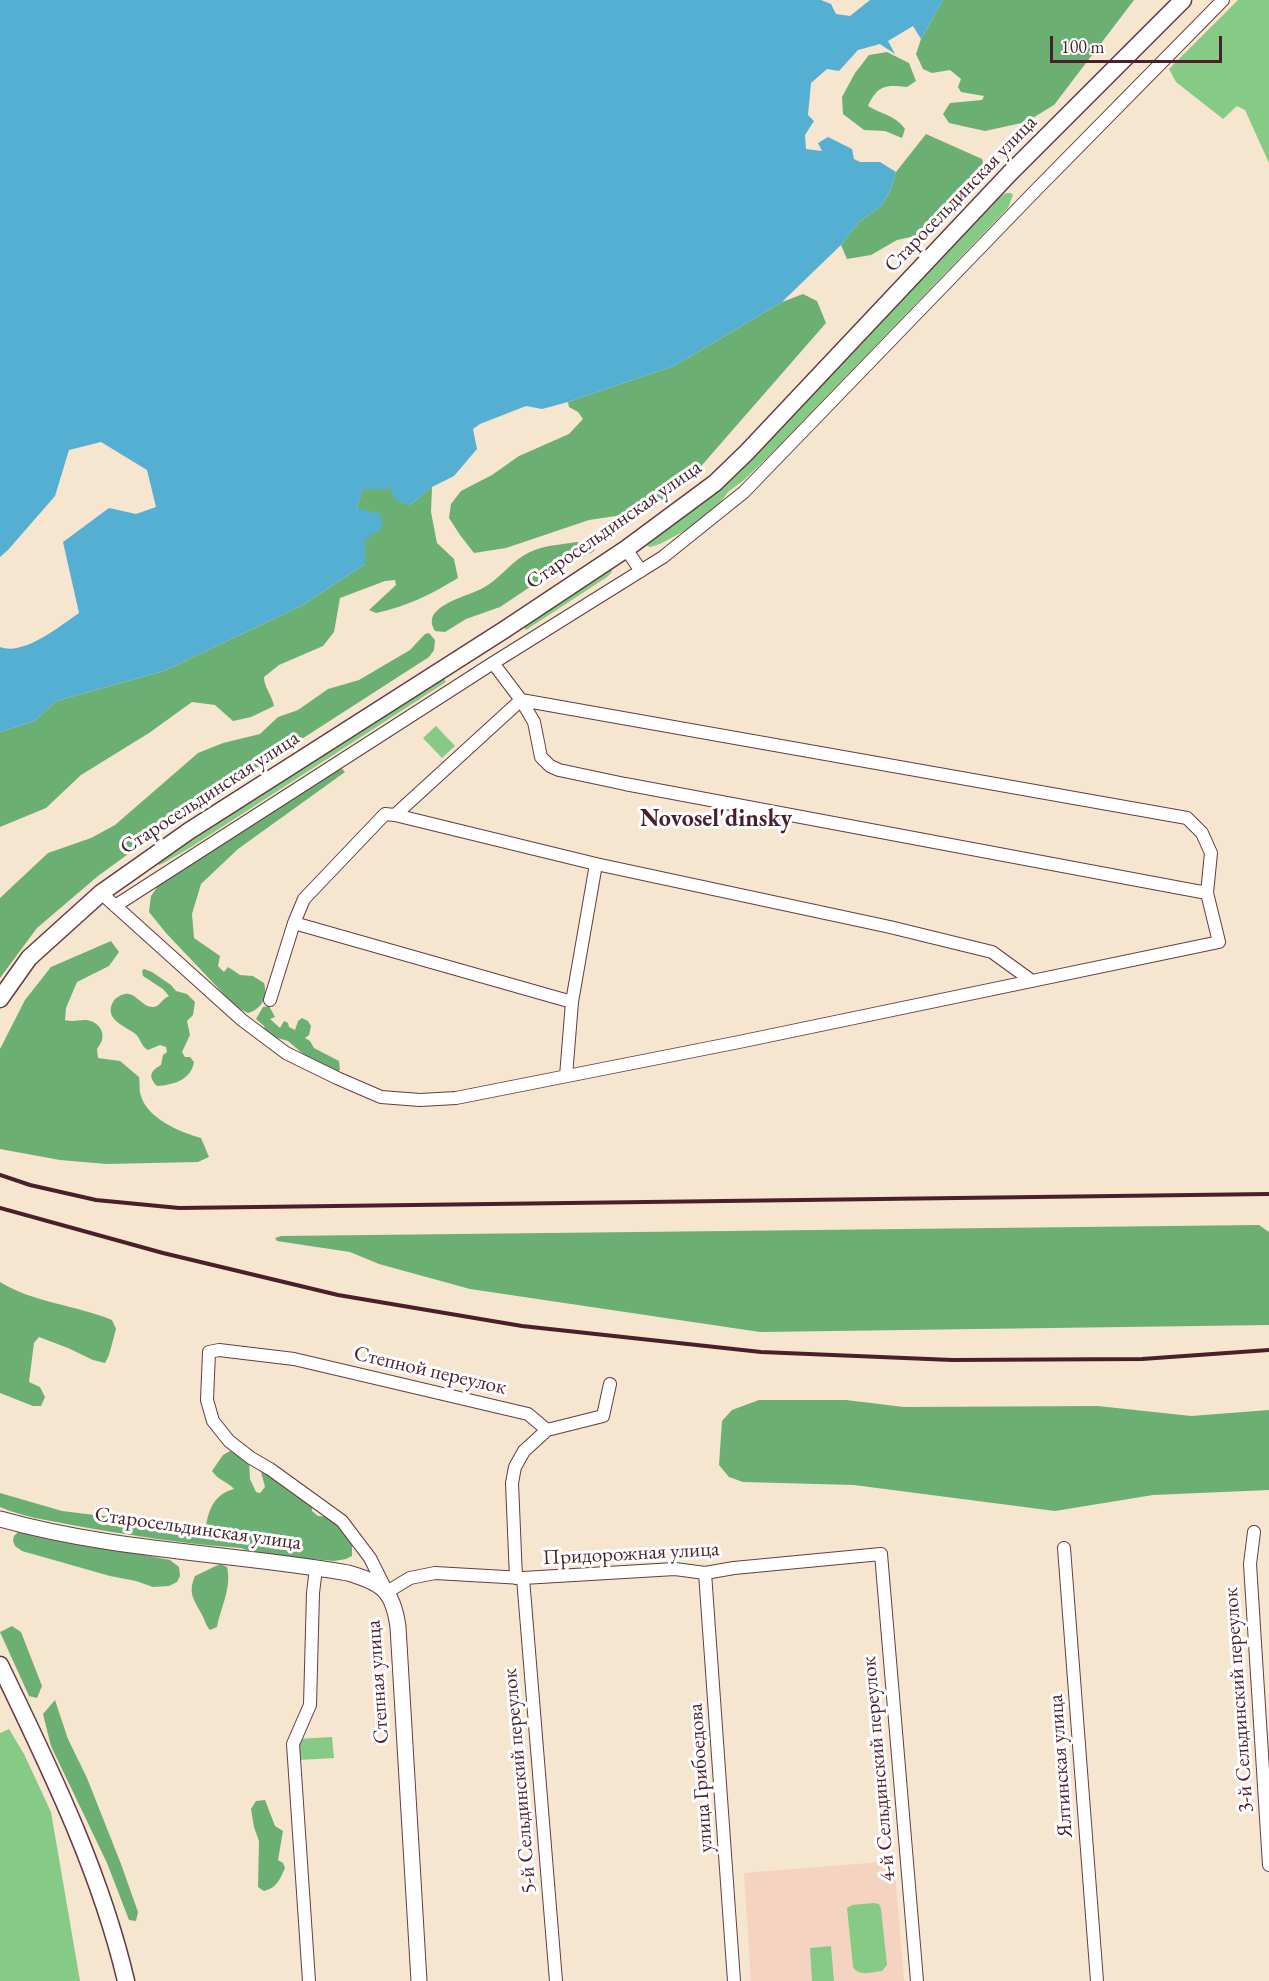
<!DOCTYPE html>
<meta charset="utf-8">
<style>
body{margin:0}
#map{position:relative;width:1269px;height:1981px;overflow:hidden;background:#f6e5cf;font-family:"EB Garamond",serif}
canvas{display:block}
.scale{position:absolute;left:1050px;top:36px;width:172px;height:27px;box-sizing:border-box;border:3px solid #4a1f2b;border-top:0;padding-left:8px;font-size:18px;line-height:21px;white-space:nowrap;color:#4a1f2b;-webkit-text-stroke:4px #fff;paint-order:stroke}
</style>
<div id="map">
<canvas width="1269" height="1981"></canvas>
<div class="scale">100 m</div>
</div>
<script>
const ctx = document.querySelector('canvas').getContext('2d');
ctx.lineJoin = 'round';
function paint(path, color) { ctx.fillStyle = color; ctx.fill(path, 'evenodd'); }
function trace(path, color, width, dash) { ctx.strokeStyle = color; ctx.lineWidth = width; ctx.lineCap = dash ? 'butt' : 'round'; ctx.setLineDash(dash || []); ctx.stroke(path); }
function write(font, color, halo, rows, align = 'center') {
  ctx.font = font + ' "EB Garamond",serif'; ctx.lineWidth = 6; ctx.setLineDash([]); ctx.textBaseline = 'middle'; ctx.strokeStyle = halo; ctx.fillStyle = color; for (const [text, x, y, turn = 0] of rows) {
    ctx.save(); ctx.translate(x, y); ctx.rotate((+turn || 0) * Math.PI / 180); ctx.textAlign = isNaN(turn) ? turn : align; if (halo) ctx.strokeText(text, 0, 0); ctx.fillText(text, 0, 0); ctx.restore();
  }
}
paint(new Path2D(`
 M894,1861l10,120h-153l-7,-108z`), '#f4d3c0');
paint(new Path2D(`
 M1238,0h31v163l-24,-53 -8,-4 -14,13 -47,-37 -7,-13z
 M1006,193h5l2,2 -5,13 -229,238 -35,34 -16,12 -11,15 -8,7 -23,16 -26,14 -10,3 -3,-1 3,-6 38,-27 27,-22 282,-292z
 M611,567l1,5 -5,5 -81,53 -5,-7z
 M441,674l5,8 -258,167 -26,15 -3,1 -4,-3z
 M436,726l19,20 -13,12 -19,-20z
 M9,1729l15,25 27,58 29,169h-80v-248z
 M332,1737l2,21 -35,2 -1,-21z
 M874,1903l5,1 2,5 6,56 -5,6c-10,1 -23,6 -29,-4l-6,-59 5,-3z
 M831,1946l3,35h-22l-2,-33z`), '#85cb85');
paint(new Path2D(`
 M943,0h191l-80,105 -28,17 -41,9 -36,-8 -6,-9 7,-11 32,-3 2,-4 -23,-4 -3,-5 3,-8 -11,-9 -18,3 -9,-4 -7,-15 5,-15z
 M887,52l22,11 7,18 -9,6c-22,-3 -30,-1 -39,19 15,9 27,9 37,23l-3,9 -17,-7 -21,-1 -21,-16 -1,-17 13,-24 14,-18z
 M926,134l56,25 3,11 -47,51 -23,15 -18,4 -26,15 -24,4 -6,-14 18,-23 22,-16 10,-17 5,-17z
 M803,294l14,7 9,22 -137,157 -30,22 -30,12 -40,6 -83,28 -32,5 -14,-18 -11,-17 2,-14 10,-13 31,-16 27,-19 50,-22 14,-15 -5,-7 -9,-5 -1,-5 106,-36 108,-64z
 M432,487l-1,25 6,31 17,16 4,19c-28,17 -50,28 -82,35l-7,-3 27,-25 -1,-5 -10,1 -45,17 -6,34 -11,14 -44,19 -15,12c0,10 8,18 10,29l-23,11 -18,4 -18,-16 -23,-3 -43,31 -68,42 -35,33 -46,19v-95l35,-11 21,-20 108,-30 139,-66 62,-41v-24l-8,-32 6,-20 28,1 19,16z
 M576,542l18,2 2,3 -2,4 -7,4 -27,12 -60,40 -34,12 -21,13 -10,-1c-3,-5 -5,-11 -1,-17 11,-14 34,-18 49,-26 17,-9 29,-28 47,-36 14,-7 31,-7 46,-10z
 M429,633l6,7 -1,10 -5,7 -264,170 -67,49 -61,52 -37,50v-80l48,-45 43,-15 24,-13 83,-72 25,-10 37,-9 18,-17 20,-7 30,-21 31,-9 51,-30 15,-16z
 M341,768l4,4 -107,77 -37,35 -9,30 2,24 26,18 -2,10 6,6 4,-5 12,8 13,1 11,7c4,14 -2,26 -16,30l-12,-6 -70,-74 -17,-21 2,-16 9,-13z
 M111,941l8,11 -10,14 -32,16 -11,26 -1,12c8,2 12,0 20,0 10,0 20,9 17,20 -1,3 -3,6 -5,9l1,9 22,3 19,16c1,6 0,14 2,19 7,23 39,36 60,42l8,19 -11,5 -91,2 -47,-4 -60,-11v-100l25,-49 26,-33z
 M144,969l8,3 19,13 5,6 11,3 8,8 -2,13 -6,6 3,14 -8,17 3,5h5l4,5c-3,18 -21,23 -37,24 -9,-9 -7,-15 4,-21l2,-10 4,-3 -1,-5 -6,-2 -12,5c-8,-4 -7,-13 -14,-17 -11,-8 -30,-14 -21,-31 2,-4 7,-7 12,-8 11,-2 17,14 29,13 6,-1 8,-8 15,-11l-6,-7 -20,-13 -1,-5z
 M269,1006l6,11 -5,2 10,9 4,-7 4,2 1,4 6,3 3,-9 4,-3 6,3 3,5 -2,9 -4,3 5,3 4,7 25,13 1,9 -5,3 -27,-15 -20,-17 -14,-4 -8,-5 -2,-6 -8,-7 7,-12z
 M1259,1225l10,7v93l-509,7 -290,-43 -91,-25 -29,-12 -73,-11 -2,-3 6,-2z
 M0,1282c34,21 76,23 112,38l4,9 -7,26 -4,8 -12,-3 -25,-12 -29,-11 -5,6 -5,39 11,5 5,10 -4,9h-8l-33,-13z
 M759,1400h87l58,7 194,-1 93,10 78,-6v80l-116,5 -98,16 -201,-26 -111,-3 -14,-5 -10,-12 3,-44 10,-11z
 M230,1451l19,11 1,17 6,13 4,1 5,-6 -5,-19 52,34v9l6,5 14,1 1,4 19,20v15l-6,3 -12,2 -78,-7 -15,-6c-57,-4 -114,-13 -169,-23 -25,-5 -49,-8 -72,-18v-14l62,18 41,5 17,-1 23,7 9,-1 44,8 10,-3c3,-18 9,-32 28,-37 -7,-8 -15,-8 -22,-18l11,-16z
 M18,1532h9l143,28 9,7 1,9 -3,6 -8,4 -16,1 -17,-6 -26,-5 -88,-25 -7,-5 -2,-5 1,-5z
 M220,1564l7,3c5,20 -6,40 -10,60l-7,3c-5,-5 -5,-11 -9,-17 -8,-15 -13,-20 -6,-37z
 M12,1626l9,6 21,54 -5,12 -8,-2 -29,-64z
 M55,1700l13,39 19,39 34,86 17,48 -2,9 -7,-1 -22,-57 -56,-117 -8,-32z
 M265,1800l10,26 8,5 -5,29 5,3 2,5c-5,11 -8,20 -21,23l-6,-4 1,-46 -5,-14 -3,-18 5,-8z`), '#6caf72');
paint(new Path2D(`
 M0,0h821l10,4 5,10 14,2 20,-16h73l-22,39 -8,-13 -25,15 7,13 -15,-10 -22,6 -19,21 -12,-2 -16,14 -3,32 6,6 -9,14 1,14 16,2 -4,-8 10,-6 24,12 2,10 6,3h20l16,10 -5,17 -10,17 -22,16 -18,23 -59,57 -108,64 -106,36 -26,7 -16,-3 -46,18 -7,5 4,20 -23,27 -22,11 -22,18 -14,-4 -5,-12h-28l-6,19 24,6 1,14 -17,12v24l-62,41 -139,66 -108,30 -21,20 -35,11v-85c24,9 60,-21 79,-34l-16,-71 46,-34 27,6 20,-7 -9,-37 -46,-28 -32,8 -14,46 -47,54 -8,7z`), '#55afd2');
const minor = new Path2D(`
 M626,549l15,22
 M493,663l28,37 13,22 7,35 9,9 9,4 66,14 582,109
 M521,700l-126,115 201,49 294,63 102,25 40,29
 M101,893l141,127 44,33 51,25 44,19 39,3 36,-2 283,-56 480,-100 -12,-49 4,-40 -9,-20 -15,-15 -666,-118
 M115,906l378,-243 170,-106 81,-65 290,-300 189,-192
 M294,923l278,79
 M270,1000l24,-77 10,-24 81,-85 10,1
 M566,1076l6,-74 24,-138
 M610,1384l-7,32 -56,14 -19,-16 -234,-55 -75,-9 -10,2 -2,48 6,21 16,20 22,17 19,11 72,52 28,37 17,34 23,-14 25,-5 88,5 152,-9 30,4 29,-5 147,-14 36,427
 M1254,1532l-4,32 19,301
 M1064,1548l33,433
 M705,1573l29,408
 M516,1578l-4,-95 3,-16 9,-16 23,-21
 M523,1578l33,403
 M309,1981l-16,-237 17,-39 3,-112 3,-25`);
const tertiary = new Path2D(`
 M0,1519c113,32 233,34 348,54 34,10 45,17 50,54l21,354`);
const secondary = new Path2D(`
 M0,999l29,-41 72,-65 88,-62 315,-201 122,-81 89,-66 32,-31 263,-279 173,-173
 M0,1665c49,102 100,205 126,316`);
trace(minor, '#643d44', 14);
trace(tertiary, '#643d44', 17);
trace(secondary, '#643d44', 19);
trace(minor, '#fff', 12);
trace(tertiary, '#fff', 15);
trace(secondary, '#fff', 16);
trace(new Path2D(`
 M0,1175l30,10 66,15 83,8 1090,-14
 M0,1208l163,45 175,42 184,31 239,26 191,8 190,-1 127,-9`), '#4a1f2b', 4);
write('21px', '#4a1f2b', '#fff', [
 ["Старосельдинская улица",961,194,-46],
 ["Старосельдинская улица",614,525,-35],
 ["Старосельдинская улица",210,793,-33],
 ["Степной переулок",430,1371,13],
 ["Старосельдинская улица",198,1529,8],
 ["Придорожная улица",631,1554,-3],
 ["Степная улица",378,1682,-94],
 ["3-й Сельдинский переулок",1239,1700,-94],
 ["Ялтинская улица",1061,1766,-94],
 ["4-й Сельдинский переулок",879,1769,-95],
 ["улица Грибоедова",701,1778,-94],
 ["5-й Сельдинский переулок",520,1781,-95]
]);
write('bold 24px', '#4a1f2b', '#fff', [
 ["Novosel'dinsky",716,819]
]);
</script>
